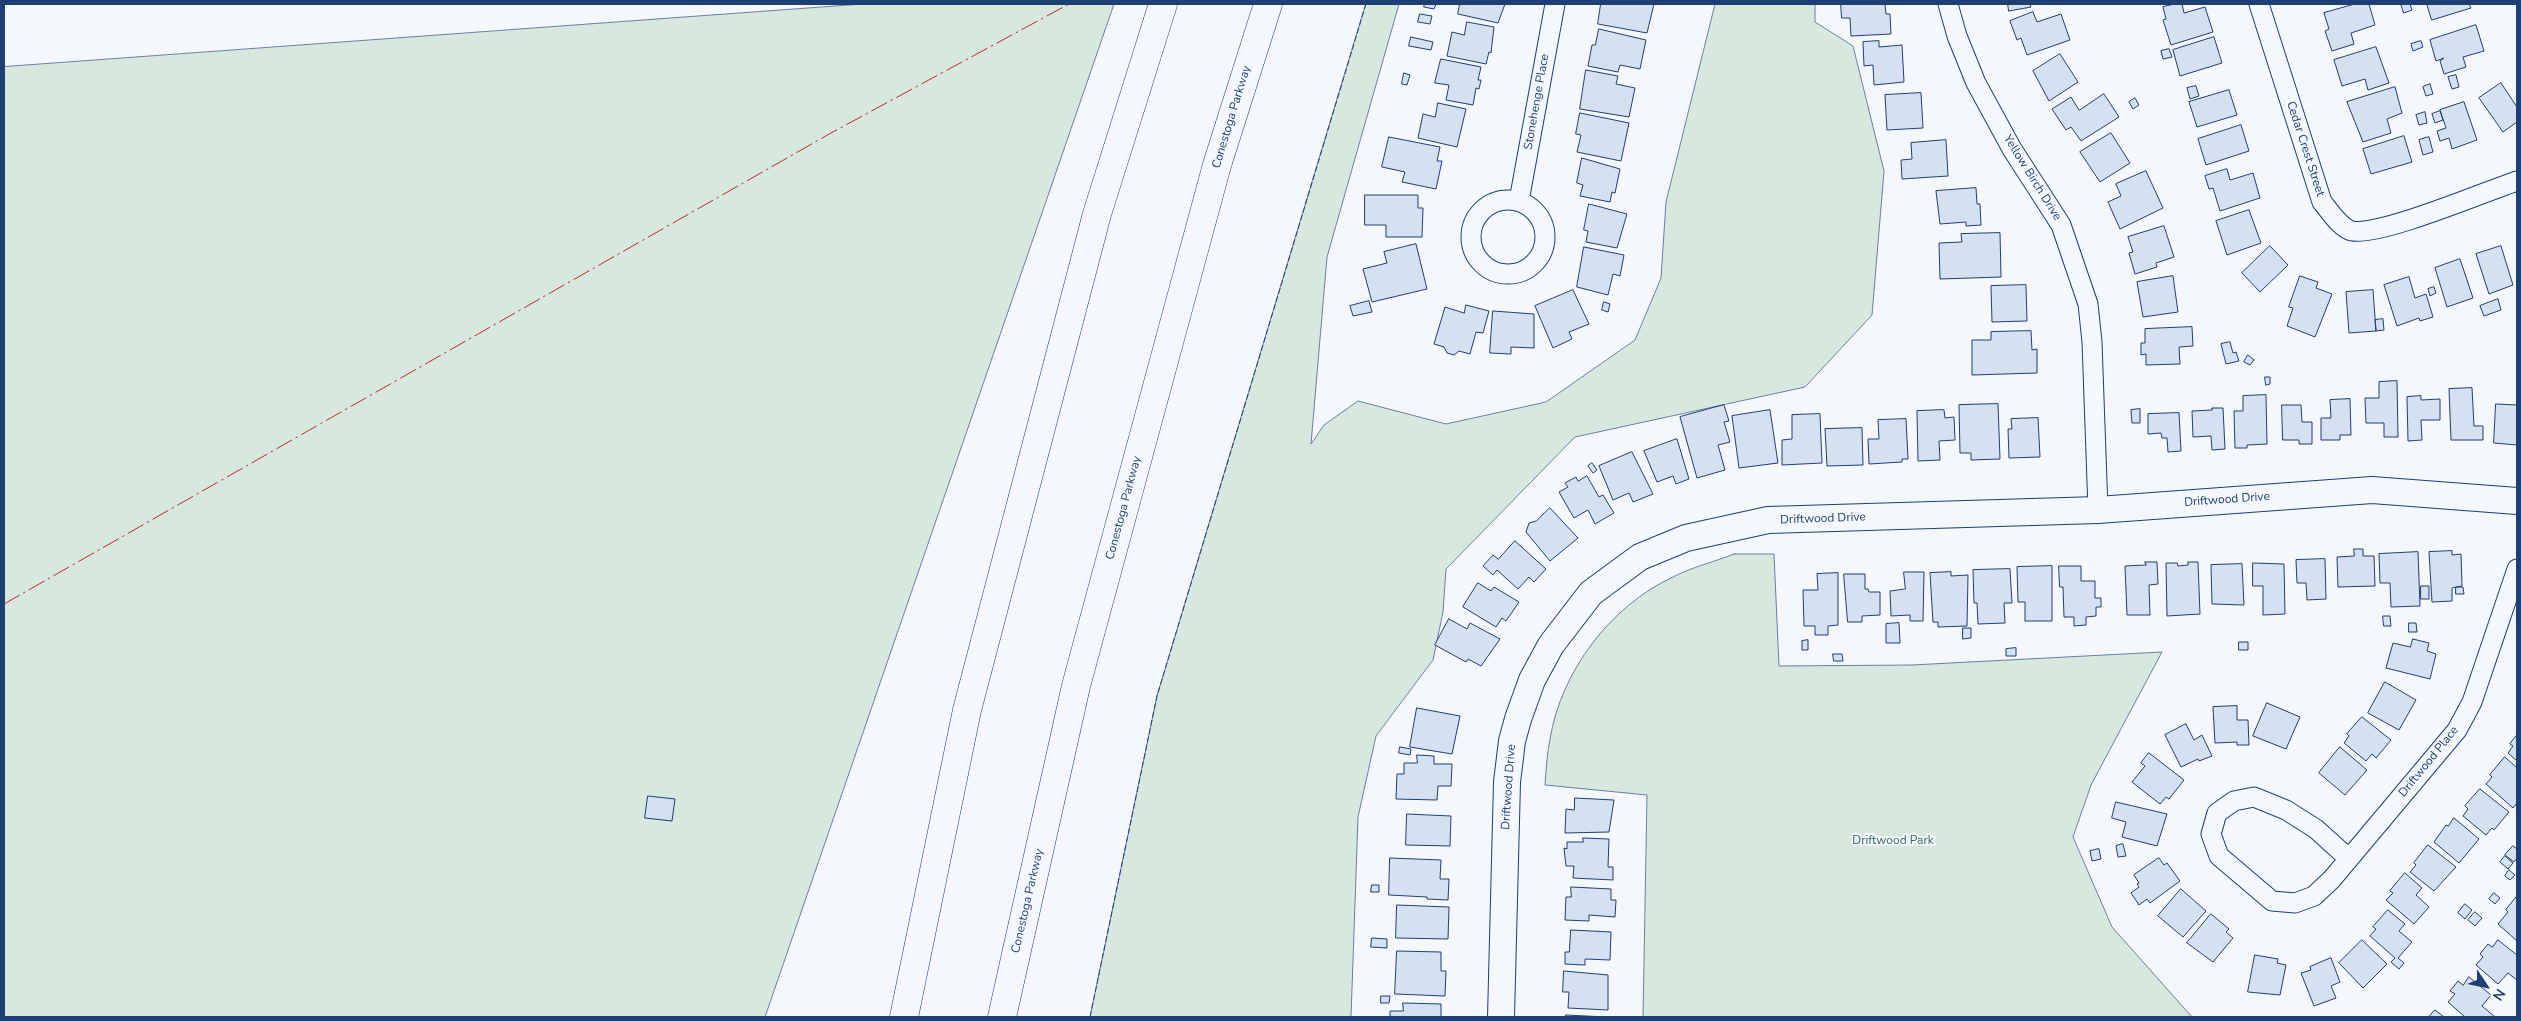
<!DOCTYPE html>
<style>
body{margin:0}
#map{position:relative;width:2521px;height:1021px;overflow:hidden;background:#f4f7fb;font-family:"Nunito Sans",sans-serif}
canvas{display:block}
.frame{position:absolute;inset:0;border:5px solid #1d3f73;pointer-events:none}
.north{position:absolute;left:2461px;top:961px;width:50px;height:50px;-webkit-text-stroke:4px #f4f7fb;paint-order:stroke;rotate:124deg;font-size:14px;font-weight:700;line-height:20px;text-align:center;color:#1d3f73}
.north::after{content:'';display:block;margin:auto;width:18px;height:22px;background:#1d3f73;clip-path:polygon(50% 0,100% 100%,50% 72%,0 100%)}
</style>
<div id="map">
<canvas width="2521" height="1021"></canvas>
<div class="frame"></div>
<div class="north">N</div>
</div>
<script>
const ctx = document.querySelector('canvas').getContext('2d');
ctx.lineJoin = 'round';
function paint(path, color) { ctx.fillStyle = color; ctx.fill(path, 'evenodd'); }
function trace(path, color, width, dash) { ctx.strokeStyle = color; ctx.lineWidth = width; ctx.lineCap = dash ? 'butt' : 'round'; ctx.setLineDash(dash || []); ctx.stroke(path); }
function write(font, color, halo, rows, align = 'center') {
  ctx.font = font + ' "Nunito Sans",sans-serif'; ctx.lineWidth = 4; ctx.setLineDash([]); ctx.textBaseline = 'middle'; ctx.strokeStyle = halo; ctx.fillStyle = color; for (const [text, x, y, turn = 0] of rows) {
    ctx.save(); ctx.translate(x, y); ctx.rotate((+turn || 0) * Math.PI / 180); ctx.textAlign = isNaN(turn) ? turn : align; if (halo) ctx.strokeText(text, 0, 0); ctx.fillText(text, 0, 0); ctx.restore();
  }
}
const green = new Path2D(`
 M863,4h251l-349,1013h-761v-950z
 M1366,4h33l-72,253 -16,187 13,-19 34,-24 88,23 100,-22 89,-62 26,-62 5,-76 49,-198h100v18l38,24 31,125 -12,144 -67,72 -230,50 -129,132 -3,43 -10,48 -57,76 -18,81 -7,200h-261l67,-321z
 M1734,554h40l5,112 133,-1 250,-13 -71,133 -18,52 39,90 80,90h-549l4,-222 -102,-10c1,-15 2,-31 5,-46 11,-67 60,-133 123,-162 19,-10 41,-15 61,-23z`);
paint(green, '#d7e8df');
trace(green, '#687fa3', 1);
const building = new Path2D(`
 M1425,4h11l-2,5 -10,-2z
 M1460,4h45l-7,19 -40,-9z
 M1601,4h53l-7,29 -49,-9z
 M1841,4h44l1,10h4l1,20 -40,2 -1,-18h-8z
 M2008,4h22l1,3 -22,4z
 M2175,4h7l2,9 21,-6 8,25 -42,13 -8,-25 3,-1 -3,-12z
 M2355,4h14l6,21 -24,8 3,11 -22,7 -7,-20 4,-2 -5,-16z
 M2401,4h9l2,6 -8,3z
 M2427,4h42l2,4 -39,12z
 M2033,12l4,10 24,-8 9,26 -43,15 -6,-17 -4,2 -7,-19z
 M1420,14l12,2 -2,8 -12,-2z
 M1467,22l27,5 -3,26 -2,-1 -3,12 -39,-8 5,-24 12,3z
 M2476,25l8,26 -21,6 3,10 -22,7 -4,-13 4,-3 -8,3 -6,-21z
 M1599,29l47,11 -6,29 -20,-4 -2,7 -30,-6 4,-21h3z
 M1411,37l22,5 -2,8 -22,-4z
 M2214,37l8,26 -42,13 -7,-26z
 M1879,41v6l23,-2 2,37 -30,3 -1,-20 -9,1 -1,-24z
 M2421,41l2,6 -10,4 -2,-7z
 M2376,47l13,36 -21,7 -3,-11 -23,7 -8,-26z
 M2169,49l3,8 -9,2 -2,-8z
 M2060,54l18,28 -29,19 -16,-30z
 M1441,59l40,8 -3,13h3l-2,9 -3,-1 -3,17 -27,-5 3,-15 -14,-2z
 M1586,70l32,6 -2,8 19,4 -6,29 -49,-8z
 M1404,73l6,2 -3,10 -5,-1z
 M2456,75l3,12 -7,2 -4,-12z
 M2501,83l16,24v15l-14,10 -24,-34z
 M2430,84l3,10 -7,2 -3,-9z
 M2196,86l3,10 -9,3 -3,-11z
 M2395,87l7,26 -15,6 4,14 -28,9 -16,-40z
 M2229,90l8,25 -40,12 -8,-25z
 M1921,93l2,35 -36,2 -2,-35z
 M2104,94l15,23 -38,24 -10,-14 -5,3 -14,-21 19,-12 8,13z
 M2135,98l4,7 -6,4 -4,-7z
 M2464,102l13,38 -25,9 -3,-11 -9,3 -3,-10 9,-3 -6,-18z
 M1438,103l28,6 -9,38 -39,-9 5,-24 12,3z
 M2440,111l3,9 -8,3 -3,-9z
 M2425,112l2,11 -8,2 -3,-10z
 M1580,113l49,10 -8,38 -44,-9 4,-17 -5,-1z
 M2241,125l8,26 -43,14 -8,-26z
 M2111,133l19,30 -30,19 -20,-30z
 M2404,136l8,26 -41,12 -8,-25z
 M1389,137l51,10 -3,14h5l-6,28 -34,-7 3,-10 -23,-5z
 M2429,137l4,15 -10,3 -4,-15z
 M1946,140l2,36 -46,3 -1,-19 11,-1 -1,-16z
 M1582,158l38,11 -5,24 -3,-1 -2,10 -30,-6 3,-11 -6,-2z
 M2227,169l3,11 23,-7 7,25 -40,13 -7,-23 -4,1 -4,-13z
 M2146,171l17,37 -43,21 -12,-27 13,-6 -5,-12z
 M1976,188l1,16h3l1,21 -15,1v-4l-26,2 -4,-33z
 M1365,195h53v13h5l-1,29h-36v-12h-21z
 M1589,204l38,10 -10,34 -31,-6 2,-11 -4,-1z
 M2249,210l12,33 -34,12 -11,-34z
 M2164,226l10,31 -18,6 1,4 -22,7 -6,-21 4,-1 -5,-15z
 M2000,233l1,44 -61,2 -1,-36 23,-1 -1,-8z
 M1416,244l11,45 -55,13 -9,-33 24,-6 -3,-11z
 M2270,246l18,19 -28,27 -18,-19z
 M2501,246l12,39 -24,9 -13,-40z
 M1584,247l40,8 -4,21 -7,-2 -5,21 -31,-8z
 M2460,259l13,39 -26,9 -12,-39z
 M2173,276l5,36 -35,5 -6,-35z
 M2300,276l18,6 -2,6 16,6 -17,43 -28,-11 6,-18 -4,-1z
 M2409,277l6,21 11,-4 7,23 -13,4 -1,-3 -22,8 -13,-41z
 M2026,285l1,36 -35,1 -1,-36z
 M2434,287l2,6 -6,3 -2,-7z
 M1573,290l16,34 -20,8 3,7 -19,9 -18,-42z
 M2373,290l3,41 -27,2 -3,-41z
 M2498,299l3,11 -17,6 -4,-10z
 M1369,301l3,11 -19,4 -3,-10z
 M1604,302l6,2 -2,8 -6,-2z
 M1466,305l23,6 -6,22 -7,-1 -6,22 -11,-3 -5,4 -7,-2 -3,-6 -10,-3 11,-37 19,6z
 M1493,311l41,3v34l-23,-1v7l-21,-1z
 M2383,319l1,11 -8,1 -1,-11z
 M2192,327l1,19 -14,1 1,17 -34,1v-11l-5,1v-12h4v-14z
 M2031,331l1,19 5,-1v24l-65,2v-35h19v-8z
 M2230,342l3,11 3,-1 3,9 -13,3 -5,-20z
 M2248,355l6,5 -4,5 -6,-3z
 M2265,377h5v7l-4,1z
 M2397,381l1,56h-14v-14h-18l-1,-25h14v-16z
 M2472,388l2,38h9v14h-32l-2,-51z
 M2266,395l1,49 -20,1v3h-12l-1,-37h9v-15z
 M2421,396v4l19,-1v21h-19l1,20 -14,1 -1,-44z
 M2350,399l1,36h-11v5h-19v-22h10l-1,-18z
 M1998,404l2,55 -29,1v-7h-11l-1,-48z
 M2496,404l21,1v40l-23,-2z
 M1724,405l5,16 -5,1 6,20 -12,3 7,25 -28,8 -17,-61z
 M2282,405h19l1,17h10v22h-13v-4h-16z
 M2212,408h11l2,41 -13,1 -1,-14 -18,1 -1,-26 20,-1z
 M2140,409v14h-8l-1,-13z
 M1770,410l8,53 -39,5 -7,-52z
 M1944,410l1,8 9,-1 1,23 -16,1 1,19 -22,1 -1,-50z
 M2179,413l2,38 -13,1 -1,-14h-5l-1,-5 -13,1v-20z
 M1820,414l2,49 -40,2v-25l10,-1v-24z
 M2038,418l2,39 -31,1 -1,-29h4l-1,-10z
 M1906,419l2,40h-6v3l-33,2 -1,-25h11l-1,-19z
 M1862,428l1,37 -36,1 -2,-37z
 M1677,439l12,40 -13,5 -3,-8 -16,6 -13,-31z
 M1632,452l21,42 -20,8 -4,-9 -16,7 -14,-34z
 M1592,463l5,7 -4,3 -5,-7z
 M1587,476l12,21 4,-2 11,18 -19,11 -7,-14 -14,8 -15,-26 9,-5 -3,-4 11,-6 2,4z
 M1550,508l28,30 -28,23 -24,-29 3,-9 7,-2z
 M1515,541l31,28 -12,13 -5,-5 -11,12 -21,-19 -4,5 -10,-9 10,-11 5,4z
 M2354,549h9v7h11l1,30 -37,1 -1,-30 17,-1z
 M2452,551v4l9,-1 1,32 -10,2v13l-20,1 -3,-50z
 M2418,552l2,54 -29,1 -1,-24h-10l-1,-29z
 M2325,559l1,40 -19,1 -1,-17h-9l-1,-23z
 M2145,562h12l1,22 -9,1 1,30h-23l-2,-49 21,-1z
 M2188,562h10l2,52 -33,2 -1,-53h11l1,3 10,-1z
 M2253,563l31,1 1,50 -22,1v-29h-10z
 M2242,564l2,41 -32,-1 -1,-39z
 M2052,566v55h-27v-19h-7l-1,-35z
 M2059,566h22v15h14v17h6v9h-5v9l-10,1v8l-12,1v-9h-10l-1,-30h-3z
 M2010,569l2,34h-8l1,20 -27,1 -1,-21h-3l-1,-33z
 M1904,572h20l-1,49h-13v-6l-19,1 -1,-25 15,-2z
 M1951,572v4l17,-1 -1,51 -29,1v-5h-5l-3,-49z
 M1838,573v52l-10,1v9h-13v-9h-11l-1,-36h15l-1,-16z
 M1844,574h21v15h3l1,3h11v23l-18,1v6h-14z
 M1478,583l13,8 3,-4 25,15 -13,19 -4,-3 -6,9 -33,-20z
 M2421,586h8v13h-8z
 M2456,587h7l1,7h-8z
 M2383,616h7l1,10h-7z
 M1449,619l18,10 3,-6 30,16 -19,27 -13,-7 -2,3 -31,-17z
 M1899,623l1,20h-14v-19z
 M2409,623h7l1,9h-8z
 M1963,628h8v10l-8,1z
 M2413,639l16,4 -2,8 9,3 -6,25 -44,-11 7,-25 17,4z
 M1808,640v10h-6v-9z
 M2239,642h9v8h-9z
 M2016,648v8h-10v-7z
 M1833,654h9l1,7h-9z
 M2385,682l31,18 -17,30 -31,-17z
 M2267,703l33,14 -14,32 -33,-13z
 M2237,706v14h11l1,25h-12v-3l-22,1 -2,-36z
 M1417,708l43,8 -8,38 -42,-7z
 M2362,717l29,23 -15,18 -4,-4 -6,7 -22,-18 5,-7 -2,-2z
 M2186,724l8,16 8,-5 10,21 -13,5 -1,-2 -17,8 -16,-32z
 M2517,735v26l-9,-8 5,-7 -3,-2z
 M1400,747l11,2 -1,6 -11,-2z
 M2340,747l27,23 -22,25 -26,-22z
 M2149,753l35,27 -15,19 -3,-2 -6,7 -28,-22 13,-16 -4,-3z
 M1417,755l17,1v8h18l-1,22h-13l-1,14 -41,-1 1,-25h7v-11h13z
 M2505,757l12,11v35l-4,5 -27,-24 6,-7 -2,-2z
 M2480,789l29,23 -15,18 -2,-2 -6,7 -23,-19 5,-7 -3,-3z
 M648,796l27,3 -3,22 -27,-3z
 M1575,798l39,2 -5,32 -44,1 1,-24 8,1z
 M2116,802l51,12 -10,32 -35,-9 4,-15 -14,-4z
 M1407,814l44,2 -1,30 -44,-1z
 M2454,818l25,21 -20,24 -25,-21 12,-17 2,1z
 M1583,838l26,1 -1,28h5v13l-40,-2 1,-12h-8l-2,-18 3,1v-7h16z
 M2123,844l3,12 -8,1 -2,-11z
 M2428,845l28,22 -22,24 -24,-19 6,-7 -2,-2z
 M2513,846l4,3v9l-3,4 -9,-7z
 M2099,849l2,10 -9,2 -2,-10z
 M2505,856l8,7 -5,6 -8,-7z
 M1390,858l51,2 -1,19h9l-1,21 -21,-1v-2l-38,-2z
 M2159,858l5,7 3,-2 13,18 -30,22 -3,-4 -8,6 -8,-12 8,-6 -2,-3 2,-1 -5,-8z
 M2509,870l6,5 -5,5 -5,-4z
 M2405,873l17,15 -6,7 13,12 -15,17 -28,-24 7,-7 -3,-2z
 M1372,885h7v7h-8z
 M1571,887l40,2v11h5l-1,17 -26,-2v6l-24,-1 1,-23h5z
 M2181,889l25,22 -23,26 -25,-21z
 M2494,893l6,5 -5,6 -6,-5z
 M2517,896v45l-19,-17 10,-12 -2,-2z
 M2465,904l7,6 -7,9 -7,-6z
 M1397,905l52,2 -1,32 -52,-1z
 M2388,910l17,14 -6,7 13,11 -14,16 6,5 -5,6 -8,-7 4,-4 -25,-22 6,-7 -3,-2z
 M2475,912l7,6 -7,8 -7,-6z
 M2211,914l18,15 -3,3 7,6 -20,24 -26,-19z
 M1571,930l40,2 -1,28 -25,-1v6l-20,-1v-12h4z
 M1372,938l15,1v9l-16,-1z
 M2362,940l25,24 -24,24 -24,-25z
 M2498,940l19,15v25l-9,-7 -10,11 -22,-19 7,-8 -3,-3 8,-10 4,3z
 M1397,951l44,1v19h5l-1,25 -50,-2z
 M2255,955l23,4 -1,4 9,2 -6,30 -32,-3z
 M2331,958l9,24 -9,4 5,12 -22,8 -13,-33 10,-3 -1,-3z
 M1564,971l44,4v35l-40,-2 1,-16h-6z
 M2469,977l22,18 -9,11 13,11h-30l-17,-15 7,-8 -5,-3 8,-10 5,4z
 M1381,996h9l-1,7h-8z
 M1403,1003l38,1v13h-51v-6h13z
 M2435,1010l9,7h-15z
 M1566,1015l40,2h-40z`);
paint(building, '#d5e0f0');
trace(building, '#1d3f73', 1);
const street = new Path2D(`
 M1948,4l9,32 19,47 36,66 49,76 27,79 4,38 6,168
 M2259,4l63,198c7,8 18,26 30,29 29,5 132,-39 165,-50
 M1471 237a37 37 0 1 1 74 0a37 37 0 1 1-74 0Z
 M1519,201l36,-197
 M2348,858l-32,-29 -30,-19 -32,-13 -20,4 -17,12 -6,21 8,22 53,45 23,2 19,-7 18,-17 125,-149 15,-28 45,-133`);
const secondary = new Path2D(`
 M1501,1017l6,-235 5,-41 6,-22 14,-39 19,-35 40,-52 49,-36 46,-19 82,-18 330,-10 274,-20 145,11`);
const highway = new Path2D(`
 M904,1017l63,-307 130,-496 66,-210
 M1002,1017l74,-331 141,-521 51,-161`);
trace(street, '#1d3f73', 21);
trace(secondary, '#1d3f73', 28);
trace(highway, '#1d3f73', 29);
trace(street, '#f4f7fb', 19);
trace(secondary, '#f4f7fb', 26);
trace(highway, '#f4f7fb', 28);
trace(new Path2D(`
 M1090,1017l67,-321 209,-692`), '#1d3f73', 1, [6, 2.5]);
trace(new Path2D(`
 M4,604l827,-471 238,-129`), '#c62828', 1, [18, 4, 2.5, 4]);
write('12px', '#1d3f73', '#f4f7fb', [
 ["Stonehenge Place",1537,102,-80],
 ["Conestoga Parkway",1232,117,-73],
 ["Cedar Crest Street",2305,149,72],
 ["Yellow Birch Drive",2032,178,58],
 ["Driftwood Drive",2227,500,-4],
 ["Conestoga Parkway",1124,508,-75],
 ["Driftwood Drive",1823,519,-2],
 ["Driftwood Place",2429,762,-51],
 ["Driftwood Drive",1509,787,-86],
 ["Conestoga Parkway",1028,901,-77]
]);
write('12px', '#2c6c60', '#f4f7fb', [
 ["Driftwood Park",1893,841]
]);
</script>
